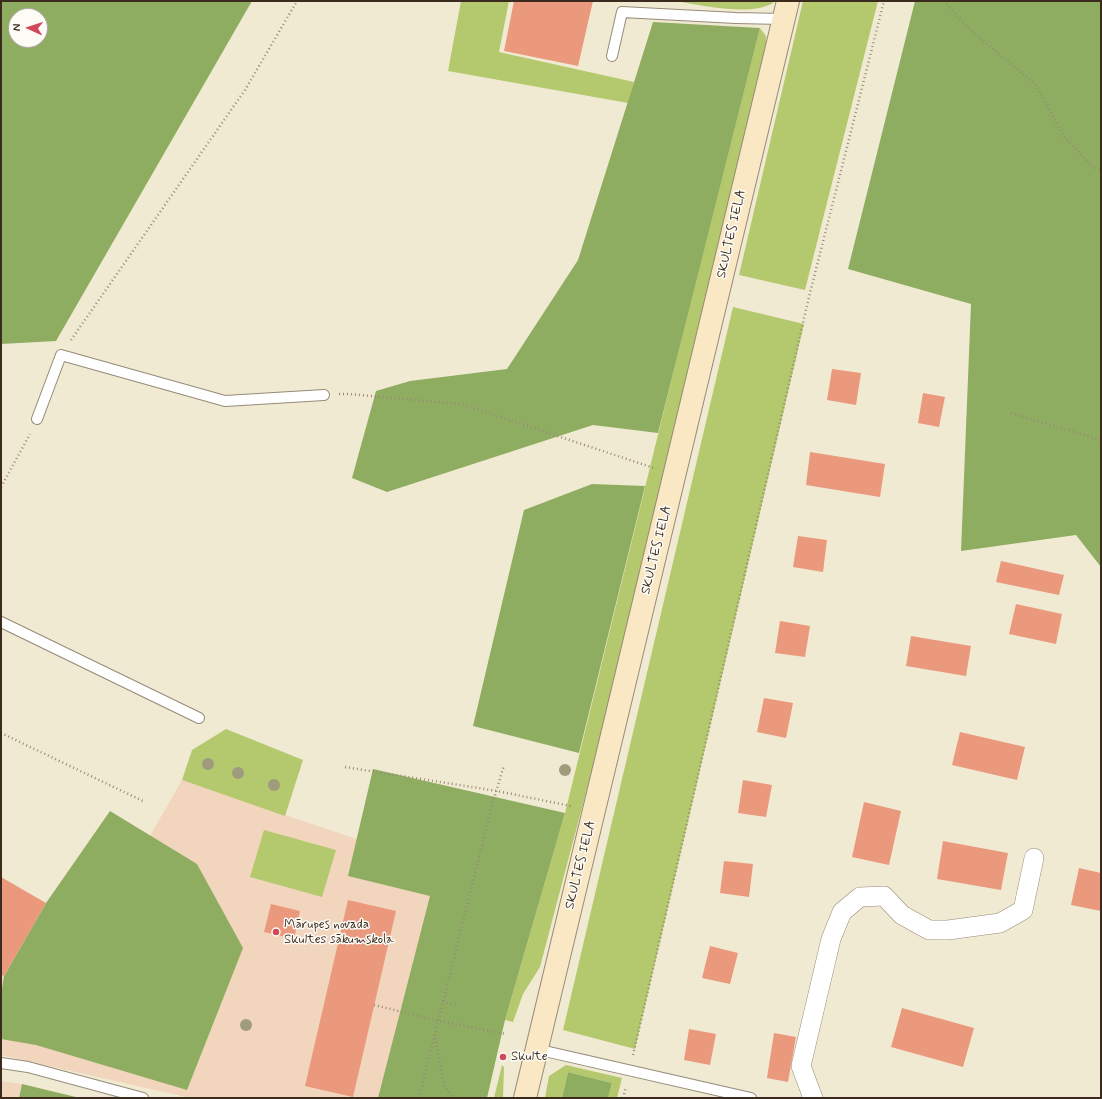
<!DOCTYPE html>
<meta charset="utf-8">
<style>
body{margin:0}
#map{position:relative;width:1102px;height:1099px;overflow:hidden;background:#f1ead3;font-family:Mynerve,sans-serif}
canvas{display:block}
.frame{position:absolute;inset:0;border:2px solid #3b2a1e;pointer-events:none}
.north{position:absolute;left:8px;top:8px;width:40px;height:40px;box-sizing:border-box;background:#fdfcf7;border:1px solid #afa8a0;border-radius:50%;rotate:273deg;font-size:11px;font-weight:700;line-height:16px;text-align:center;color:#3b2a1e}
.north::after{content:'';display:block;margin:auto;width:14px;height:18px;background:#d1495b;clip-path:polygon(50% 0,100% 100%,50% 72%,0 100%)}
</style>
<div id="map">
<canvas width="1102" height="1099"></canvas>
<div class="frame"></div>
<div class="north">N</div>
</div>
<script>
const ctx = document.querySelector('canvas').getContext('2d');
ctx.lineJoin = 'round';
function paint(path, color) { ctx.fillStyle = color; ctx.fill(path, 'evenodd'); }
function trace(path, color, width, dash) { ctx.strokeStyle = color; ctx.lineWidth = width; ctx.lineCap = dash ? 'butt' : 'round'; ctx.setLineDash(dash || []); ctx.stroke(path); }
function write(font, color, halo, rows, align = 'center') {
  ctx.font = font + ' Mynerve,sans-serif'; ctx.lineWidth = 3; ctx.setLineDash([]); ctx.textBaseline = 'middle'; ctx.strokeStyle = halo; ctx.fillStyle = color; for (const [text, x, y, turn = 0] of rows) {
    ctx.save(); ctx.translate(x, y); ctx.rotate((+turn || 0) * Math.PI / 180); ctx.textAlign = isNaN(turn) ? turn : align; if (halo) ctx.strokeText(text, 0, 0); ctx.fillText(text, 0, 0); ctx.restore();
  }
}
paint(new Path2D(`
 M182,780l180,61 111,27 -59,230h-224l-189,-43v-80l3,1 33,-57 51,25z
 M1,1081l21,3 -3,14h-18z`), '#f1d5bd');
paint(new Path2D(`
 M461,1h48l-10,51 135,30 -6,21 -180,-32z
 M675,1h98v2c-24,14 -72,2 -98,-2z
 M803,1h75l-73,289 -66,-15z
 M760,28l6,8v9l-152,641 -74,281 -17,27 -10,28 -8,-2 60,-207 130,-529z
 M733,307l71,17 -169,725 -72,-19z
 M226,729l77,31 -18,56 -103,-36 10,-30z
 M264,830l72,20 -14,47 -72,-20z
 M502,1065l2,2 -1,31h-9z
 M566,1065l56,13 -5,20h-9l4,-15 -44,-11 -6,26h-17l4,-22z`), '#b4c96d');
paint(new Path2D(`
 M1,1h251l-196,340 -55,3zM16,16h24v24h-24z
 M915,1h186v566l-25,-32 -115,16 10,-247 -123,-35z
 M653,22l107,6 -102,405 -65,-8 -206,67 -35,-14 24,-87 34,-10 97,-12 71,-109z
 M592,484l53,2 -66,267 -106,-27 51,-216z
 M373,769l192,44 -60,207 -18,78h-109l52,-202 -82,-20z
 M110,811l87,53 46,84 -56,142 -151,-45 -35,-6v-44l3,-19 42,-73z
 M568,1072l44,11 -4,15h-46z
 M22,1084l58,14h-61z`), '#8fad60');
paint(new Path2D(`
 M514,1h79l-15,65 -74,-15z
 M832,369l29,4 -5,32 -29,-5z
 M923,393l22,4 -6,30 -21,-4z
 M810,452l75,12 -5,33 -74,-12z
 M798,536l29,4 -4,32 -30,-5z
 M1001,561l63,14 -5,20 -63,-13z
 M1016,604l46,10 -6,30 -47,-10z
 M780,621l30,5 -5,31 -30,-4z
 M911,636l60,10 -5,30 -60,-10z
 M764,698l29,5 -7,35 -29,-6z
 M960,732l65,15 -8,33 -65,-15z
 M743,780l29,5 -6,32 -28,-4z
 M864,802l37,9 -12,54 -37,-8z
 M943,841l65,12 -7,37 -64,-11z
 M724,861l29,3 -4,33 -29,-4z
 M1079,868l22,5v38l-30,-6z
 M1,877l45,26 -42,73 -3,-1z
 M348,900l48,11 -43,186 -48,-11z
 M271,904l29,7 -6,28 -30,-7z
 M710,946l28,7 -8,31 -28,-6z
 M902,1008l72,20 -11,39 -72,-20z
 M689,1029l27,5 -6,31 -26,-5z
 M774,1033l22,4 -8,45 -21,-4z`), '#eb997d');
const service = new Path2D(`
 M612,56l10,-44 114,6 47,1
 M37,419l24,-64 164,46 99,-6
 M1,622l198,96
 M536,1049l215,49
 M1,1063l27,4 115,31`);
const minor = new Path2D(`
 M813,1098l-12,-32 30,-127 11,-27 18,-15 24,-1 18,19 27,15h19l52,-7 23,-13 11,-52`);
const secondary = new Path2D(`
 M525,1098l263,-1097`);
trace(service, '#968a78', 12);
trace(minor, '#968a78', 20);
trace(secondary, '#968a78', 24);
trace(new Path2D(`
 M944,1l22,25 70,59 28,52 29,30 8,3
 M71,340l174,-250 52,-89
 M339,394h9l113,10 193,64
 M1011,413l90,27
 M1,487l29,-53
 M1,733l144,69
 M345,767l152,24 74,15
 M443,1002l13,3
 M374,1005l65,16 67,13
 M435,1038l9,46 8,14
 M633,1055l176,-758 75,-296
 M419,1098l72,-289 13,-44
 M623,1098l3,-11`), '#968a78', 2.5, [1, 3]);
trace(service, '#fff', 10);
trace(minor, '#fff', 19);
trace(secondary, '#fae7c3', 22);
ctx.fillStyle = '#a19b7d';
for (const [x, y] of [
 [208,764],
 [565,770],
 [238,773],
 [274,785],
 [246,1025]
]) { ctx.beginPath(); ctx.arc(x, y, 6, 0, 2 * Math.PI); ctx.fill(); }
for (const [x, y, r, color] of [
 [276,932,4,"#d1495b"],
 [503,1057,4,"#d1495b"]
]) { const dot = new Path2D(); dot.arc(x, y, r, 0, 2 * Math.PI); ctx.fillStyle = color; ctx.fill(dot); trace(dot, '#fdfcf7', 1.5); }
write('13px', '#3b2a1e', '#fdfcf7', [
 ["SKULTES IELA",732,234,-77],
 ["SKULTES IELA",657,550,-76],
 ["SKULTES IELA",581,865,-76]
]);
write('13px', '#3b2a1e', '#fdfcf7', [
 ["Mārupes novada",284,925],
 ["Skultes sākumskola",284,940],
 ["Skulte",511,1057]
], 'left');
</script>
